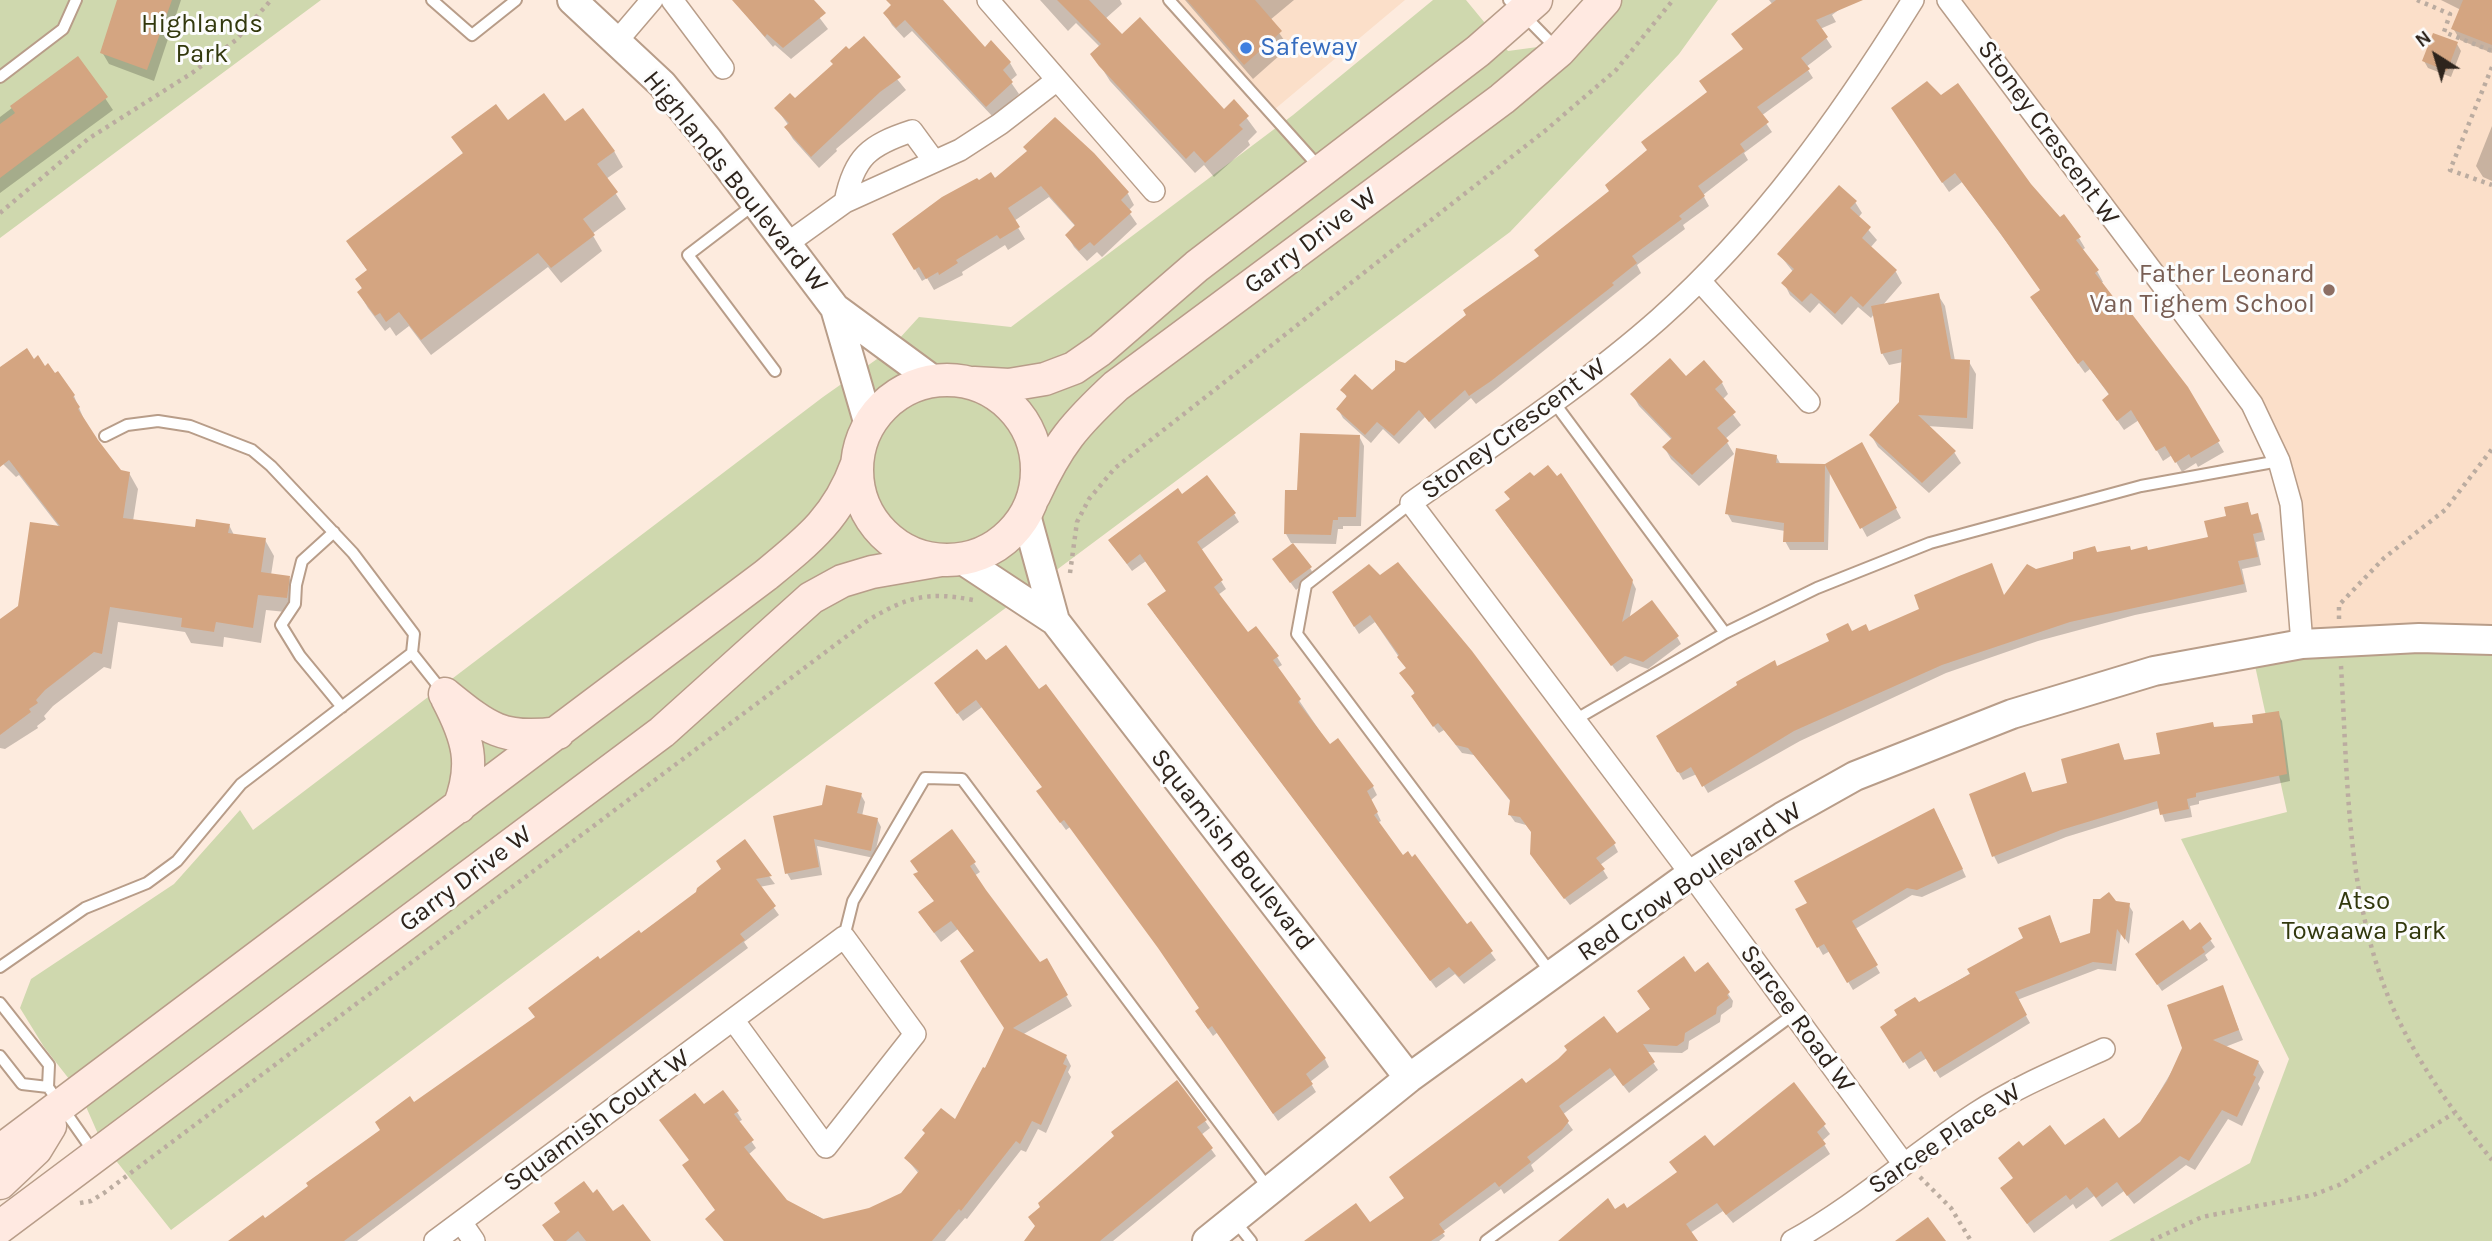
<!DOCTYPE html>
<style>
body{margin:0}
#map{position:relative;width:2492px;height:1241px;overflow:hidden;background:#fdebde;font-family:Karla,sans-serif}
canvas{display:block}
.north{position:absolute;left:2401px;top:21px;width:70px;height:70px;-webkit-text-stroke:5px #fcfcfc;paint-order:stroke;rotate:323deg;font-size:19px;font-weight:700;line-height:28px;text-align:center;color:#2e241c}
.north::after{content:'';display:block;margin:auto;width:24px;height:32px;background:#2e241c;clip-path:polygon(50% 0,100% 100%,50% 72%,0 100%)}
</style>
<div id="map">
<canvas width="2492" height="1241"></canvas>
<div class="north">N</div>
</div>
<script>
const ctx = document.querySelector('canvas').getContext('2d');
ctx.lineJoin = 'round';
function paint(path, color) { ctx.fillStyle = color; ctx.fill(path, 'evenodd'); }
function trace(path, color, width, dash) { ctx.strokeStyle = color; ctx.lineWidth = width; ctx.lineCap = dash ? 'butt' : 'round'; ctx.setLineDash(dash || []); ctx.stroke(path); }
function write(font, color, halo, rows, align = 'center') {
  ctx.font = font + ' Karla,sans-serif'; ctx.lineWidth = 6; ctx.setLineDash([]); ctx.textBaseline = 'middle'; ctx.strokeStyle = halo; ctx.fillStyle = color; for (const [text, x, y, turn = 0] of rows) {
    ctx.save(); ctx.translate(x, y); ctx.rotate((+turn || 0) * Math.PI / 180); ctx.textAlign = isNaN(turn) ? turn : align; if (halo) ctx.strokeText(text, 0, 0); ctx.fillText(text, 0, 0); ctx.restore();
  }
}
paint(new Path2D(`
 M1173,0h232l-130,109z
 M1948,0h544v640l-190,4 -11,-140 -23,-70z`), '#fbdfc9');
paint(new Path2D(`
 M0,0h321l-321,238z
 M1433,0h33l42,51 52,-7 41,-44h117l-39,54 -169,178 -1339,998 -69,-87 -22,-50 -36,-46 -24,-39 11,-29 143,-95 66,-74 13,20 570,-433 64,-45 32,-35 92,10 282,-212z
 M2492,640v601h-383l141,-78 39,-104 -108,-220 106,-27 -35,-160z`), '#cfd8ae');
paint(new Path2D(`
 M119,0h62l-27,81 -45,-17 -7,-12z
 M733,0h73l22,29 -37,30 -16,-14 -2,2z
 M899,0h43l43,49 6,-6 19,20 7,12 -7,6 9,13 -26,23 -81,-86 -8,7 -12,-13 -7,-12z
 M1040,0h80l2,4 -17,15 17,17 102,76 10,-11 23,31 -9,9 2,4 -36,32 -10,-12 -9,8 -85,-92 -17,-27 7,-7 -24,-24 -8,8z
 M1185,0h109l-24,20 19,27 -36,32z
 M1769,0h83l-20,15 4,7 -16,7 12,18 -26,20 7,11 -52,38 11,16 -28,21 4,7 -45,35 6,11 -26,19 2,4 -48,36 4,8 -145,116 -20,15 -5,-6 -36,31 -10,-12 -26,27 -16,-15 -12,14 -28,-25 -5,-9 9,-11 -4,-8 29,2 168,-136 71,-64 98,-98 35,-44 29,-45z
 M2441,0h51v53l-32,-13 -7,-12 8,-18z
 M864,39l42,51 -70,59 1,2 -18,17 -26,-29 -7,-11 3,-2 -13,-18 19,-8z
 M2457,44l4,7 -10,26 -23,-9 -4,-7z
 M78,58l35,52 -113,83v-76z
 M1899,119l131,66 49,53 6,10 -3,2 15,21 6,11 -2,1 85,105 38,64 -26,15 -2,-4 -14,9 -10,-17 -9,6 -24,-41 -15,10 -14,-20v-14l-20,-27 -5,4 -47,-65 4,-17 -34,-47 -46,-62 -13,10z
 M508,122l57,1 49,28 9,16 -17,12 20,30 -34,25 10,17 -41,32 -13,-16 -117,88 -22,-29 -13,10 -6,-9 -5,4 -17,-23 -9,-15 4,-3 -6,-10 11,-9 -20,-29 116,-87 -10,-17z
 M2492,126v55l-9,-4 -7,-11z
 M1093,154l35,40 6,11 -6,6 9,13 -35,33 -5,-5 -10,9 -13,-14 -7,-12 9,-8 -27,-30 -35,24 11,18 -17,11 -3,-5 -43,27 1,3 -29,15 -7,-12 -5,3 -28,-47 84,-52z
 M1855,202l7,11 -4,5 19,22 -7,8 26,24 6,11 -20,23 56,-11 7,11 10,55 14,1 7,12 -3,55 -46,-3 27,26 7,11 -32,30 -51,-46 -7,-12 30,-32 2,-41 -14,3 -7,-12 -8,-39 -3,4 -13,-11 -16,18 -23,-22 -9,10 -20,-18 -6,-12 10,-10 -15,-19z
 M34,361l40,35 12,28 34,48 9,1 9,16 -5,32 64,8 32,-4 5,10 31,5 9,16 -3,19 18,3 9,15 -2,20 -30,-3 -5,33 -37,-6 -1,10 -32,-4 -6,-11 -67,-10 -7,47 -7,-2 -51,39 -9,10 2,3 -9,7 1,2 -33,21 -5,-1v-127l20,-14 40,-79 -41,-53 -3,2 -16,-16v-90z
 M1722,383l6,11 -6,6 19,25 -16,14 9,15 -35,32 -28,-27 -7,-12 8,-7 -33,-34 -7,-12z
 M1359,436l5,10 -3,80h-18v3h-5l-2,15 -45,-1 -5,-9 12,-42z
 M1862,445l39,73 -34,19 -37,-68 -2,81h-38l-5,-9v-10l-53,-9 -5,-9 49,-57 5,9h44z
 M1182,496l52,18 5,8 -38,28 25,39 -8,6 29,39 30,23 5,8 -5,3 53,78 8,-6 35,47 4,8 -6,5 10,21 -4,2 25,35 65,68 3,-2 26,36 -32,24 -9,-10 -19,14 -282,-375 14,-21 -22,-31 -14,10 -17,-23z
 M2247,504l5,12 5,-1 4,8 4,17 -9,2 5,23 -19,4 5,23 -112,23 -97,26 -92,32 -146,68 -92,52 -11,-19 -14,6 -25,-43 119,-70 74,-34h18l135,-37 32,-25 62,-17 50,-2 62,-13 19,-22z
 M1501,518l131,63 4,8 -7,31 48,17 4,7 -33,25 -18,-6 -13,9z
 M1368,566l246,278 4,8 -18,13 8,13 -38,27 -34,-43 -3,-28 -7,-9 -11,-3 -5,-7 1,-13 -37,-47 -12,-2 -18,-23 -5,3 -22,-29 -10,-35 -32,-47 -16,12 -21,-34z
 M1279,567l31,1 4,7 -18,15z
 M985,662l53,30 7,-5 280,372 4,8 -19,15 6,10 -38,29 -60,-89 -5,4 -12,-17v-11l-36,-52 -95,-129 -4,3 -23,-31v-11l-61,-81 -19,14 -22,-30z
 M2278,713l4,8 8,60 -91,20v3l-9,2 2,11 -27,5 -5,-14 -94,29 -68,27 -4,-8 34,-74 5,12 36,-10 49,-39 7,16 37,-6 50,-31 3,5 40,-4z
 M861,795l4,7 -3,14 15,3 4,8 -7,31 -57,-12 5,29 -31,5 -4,-7 36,-67z
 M1938,817l28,60 -44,20 -10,-2 -57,34 25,44 -27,17 -23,-39 -7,4 -26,-45z
 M744,842l31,42 -16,3 20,28 -35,27 4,6 -391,293h-123l31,-20 149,-117 123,-86 63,-56 98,-69 25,-23z
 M974,863l6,9 -6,4 66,89 6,-4 26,45 -50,29 44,21 5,10 -3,6 3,5 -25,56 -8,-4 -12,23 -5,-2 -54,69 -2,-1 -20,23h-41l-2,-47 17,-20 -13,-16 20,-23 30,-13 50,-93 -31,-77 -17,-23 -17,13 -15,-20 9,-20 -14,-18z
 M2115,903l13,1 5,8 -4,32 -8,-11 -5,38 -18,-2 -81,31 13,23 -90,55 -13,-20 -18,11 -22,-34 31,-31 135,-79 8,20 30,-11z
 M2200,925l15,22 -10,8 3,5 -46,31 -20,-29z
 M1708,965l25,36 -1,6 -11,8 -1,7 -31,19 -1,8 -6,4 -36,-1 12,18 -29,23 -14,-18 -53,40 11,15 -42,35 3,6 -30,23 -3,-5 -59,43 3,4 -6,5h-132l62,-16 37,-26 120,-113 90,-51z
 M2222,987l21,53 -18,7 33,15 6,10 -6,12 2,4 -18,38 -14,-7 -33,51 -9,-5 -52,39 -10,-13 -22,16 -8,-11 -18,13 -3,-5 -39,29 -26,-35 14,-50h43l53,-8 23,-17z
 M1177,1082l33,46 -9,7 15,21 -103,85h-87z
 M1793,1084l37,50 -8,7 8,13 -97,69 -10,-12 -33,22 5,8h-134l46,-40 8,11 12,-2 87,-61z
 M722,1092l15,20 5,8 -4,2 18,26 -8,7 38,46 84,40h-146l-17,-22 10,-8 -26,-50 13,-55z
 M593,1195l20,19 35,27h-93z`), '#0003');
paint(new Path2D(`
 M117,0h55l-25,70 -47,-17z
 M732,0h82l12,13 -43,35 -16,-14 -2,3z
 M886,0h57l42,47 6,-7 20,22 -8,8 10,12 -27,25 -81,-87 -9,8 -13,-15 8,-8z
 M1057,0h32l33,34 18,-17 84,92 10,-10 15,17 -10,9 4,4 -38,34 -11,-12 -8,8 -87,-93 -9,-12 11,-10z
 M1187,0h68l27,31 -38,34z
 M1776,0h87l-47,20 12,17 -27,21 9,11 -53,38 12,15 -29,22 5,7 -47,35 7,10 -26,20 3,3 -50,37 5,7 -25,20 2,2 -123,96 -22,15 -4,-6 -36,32 -10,-12 -25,26 -17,-14 -12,13 -29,-26 11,-13 -7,-6 15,-16 17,16 23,-20v-10l10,3 61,-48 -3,-5 76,-54 -5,-6 75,-59 -4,-6 42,-35 -6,-8 66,-50 -8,-11 44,-32 -12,-15z
 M2463,0h29v45l-41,-16z
 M2433,33l25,9 -11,29 -25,-10z
 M864,36l37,41 -21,15 -69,65 -27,-30 5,-4 -15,-15 16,-15 5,5 38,-34 -3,-3 16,-15 3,3z
 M78,56l30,41 -108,81v-54l15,-11 -5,-7z
 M1927,81l14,14 17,-12 73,101 29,33 4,-3 17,23 -5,3 23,30 -4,3 26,34 4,-2 63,82 32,54 -29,17 -2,-4 -14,9 -10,-17 -9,5 -25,-41 -14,11 -15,-21 7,-6 -26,-34 -5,4 -48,-67 10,-7 -40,-57 -45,-60 -13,10 -51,-75z
 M544,93l21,28 18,-13 32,43 -18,13 21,28 -35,27 12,16 -44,33 -13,-15 -117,87 -22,-28 -13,10 -6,-9 -5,3 -18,-24 5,-4 -7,-9 12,-9 -21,-29 117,-88 -12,-16 45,-33 12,16z
 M1055,117l39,36 35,39 -8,8 11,12 -38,34 -4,-4 -11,9 -14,-16 10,-10 -34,-39 -33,22 12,19 -20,12 -3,-4 -41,25 2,3 -19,12 -1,-3 -12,7 -7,-12 -5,3 -22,-36 50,-37 35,-19 2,2 12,-8 4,6 32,-27 -4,-4z
 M1839,185l18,16 -7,7 21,19 -9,11 35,32 -34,37 -12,-11 -16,18 -24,-21 -9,9 -21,-19 13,-14 -17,-15z
 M1939,293l12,66 19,1 -3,58 -49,-3 38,36 -34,32 -53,-48 30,-33 3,-53 -21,5 -10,-48z
 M27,348l7,11 4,-4 7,11 3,-3 7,10 3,-2 17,24 -2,2 7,10 -2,2 20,31 23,30 9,2 -7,46 72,9 1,-8 34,5 -2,9 38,5 -5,34 29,4 -3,22 -29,-3 -5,33 -37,-6 -2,10 -33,-5 1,-9 -72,-11 -8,47 -8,-2 -49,38 -9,10 2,3 -9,6 2,3 -31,23v-116l18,-13 12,-84 30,4 -51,-66 -9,7v-100z
 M1670,358l16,18 18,-16 19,22 -8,7 21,23 -19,16 12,13 -37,34 -30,-28 10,-9 -42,-44z
 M1300,433l60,2 -4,82h-18v3h-5l-2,15 -47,-1 1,-44h12z
 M1862,442l35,66 -37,21 -35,-64 -1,77h-41l1,-19 -59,-9 11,-66 41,7 -1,8 49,1z
 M1548,465l9,11 4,-3 72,107 -11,42 30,-22 27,36 -36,26 -18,-6 -14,10 -116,-156 15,-11 -6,-7 26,-20 4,4z
 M1207,475l29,38 -39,29 26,38 -9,7 34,45 8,-6 23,30 -6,4 28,39 -3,3 32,42 8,-6 36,48 -7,5 11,21 -4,3 29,40 5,-4 4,6 3,-3 52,70 4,-3 22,30 -34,26 -10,-10 -19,14 -283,-377 19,-13 -26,-37 -13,10 -19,-24 70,-52 4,6z
 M2248,502l3,13 7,-2 4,19 -9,2 5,23 -20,4 6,23 -174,38 -128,43 -148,66 -92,56 -11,-20 -10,6 -4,-1 -21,-36 81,-51 -1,-3 39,-22 2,6 52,-25 -3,-7 22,-11 4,8 14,-7 3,7 50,-22 -5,-14 45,-19 33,-13 12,32 23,-31 9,5 37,-10v-7l22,-6 2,6 33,-6 1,4 16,-4 1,4 60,-13 -4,-16 22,-5 -2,-9z
 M1293,543l19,24 -22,16 -18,-24z
 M1398,562l74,89 144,192 -20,15 9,11 -41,30 -34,-45 1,-22 -11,-15 -12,-2 2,-15 -42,-52 -12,-3 -18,-22 -5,4 -22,-31 4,-3 -16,-20 7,-5 -9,-11 2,-2 -29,-40 -16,12 -22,-35 37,-28 11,11z
 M1006,645l33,44 7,-5 280,374 -20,16 7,10 -40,30 -61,-88 -4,3 -13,-18 4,-3 -41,-60 -94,-128 -4,3 -24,-32 6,-4 -66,-87 -19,14 -23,-31 43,-34 9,11z
 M2279,711l8,63 -91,19v4l-9,2 2,10 -29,6 -3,-14 -96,29 -69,27 -23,-63 56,-22 7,20 35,-9 -6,-24 58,-16 5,17 36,-6 -4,-21 57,-11 1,5 39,-4 -1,-8z
 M826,785l36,8 -5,20 21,5 -7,33 -57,-12 5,28 -34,7 -12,-58 49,-11z
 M1934,808l29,61 -46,21 -10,-2 -55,33 26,44 -31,18 -23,-39 -7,4 -22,-39 12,-6 -13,-22z
 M952,829l24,33 -6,4 16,24 54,72 7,-4 21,37 -55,33 54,27 -4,9 4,2 -26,59 -9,-4 -12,23 -4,-3 -55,70 -2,-2 -27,32h-208l-19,-22 10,-9 -33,-45 7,-5 -30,-40 36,-27 9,11 19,-14 16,21 -5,3 20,26 -10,7 43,53 36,19 46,-11 32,-15 18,-22 -15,-13 21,-25 -3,-3 19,-22 14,11 28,-52 2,1 19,-40 -44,-67 14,-10 -23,-30 -17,12 -16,-21 16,-11 -21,-27 5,-2 -8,-11z
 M745,839l27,37 -16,3 20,27 -36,28 5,6 -401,301h-116l35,-26 2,3 43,-32 -2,-3 74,-53 -5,-8 35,-26 4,6 121,-85 -7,-9 70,-52 2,3 39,-29 2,3 55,-41 1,-4 24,-19 -5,-8z
 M2109,892l7,9 14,2 -5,37 -8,-11 -5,35 -19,-2 -78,30 12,23 -93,57 -13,-21 -18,12 -23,-36 17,-12 -3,-5 21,-13 4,5 51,-28 -3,-5 56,-31 -5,-10 32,-13 10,28 30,-10 3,-34h7z
 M2183,920l7,10 10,-8 12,17 -10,8 3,5 -48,33 -22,-31z
 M1684,956l11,16 13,-10 22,30 -3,3 2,3 -12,9 -1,7 -31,19 -1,8 -7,5 -34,-2 12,18 -32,24 -13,-18 -51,38 10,15 -7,9 -35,27 4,5 -32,25 -4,-5 -56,42 6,8 -14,9h-127l52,-38 14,19 34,-24 -15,-21 133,-99 4,5 32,-24 9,-9 -3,-4 40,-30 13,17 33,-24 -13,-18z
 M2223,985l16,45 -26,10 46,21 -6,14 3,2 -19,40 -15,-7 -33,51 -9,-5 -53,40 -10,-14 -21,16 -9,-11 -17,13 -4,-5 -39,29 -27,-36 13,-10 -15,-20 21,-17 4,5 27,-21 15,20 39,-27 15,20 21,-16 27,-41 15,-33 -15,-43z
 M1177,1080l30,40 -10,7 16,21 -113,93h-76l11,-15 -7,-9 12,-10 -2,-4 76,-67 -3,-4z
 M1794,1082l32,42 -9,8 9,12 -100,71 -9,-12 -31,21 12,17h-140l50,-43 7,11 9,-6 3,5 50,-36 -8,-10 36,-27 9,11z
 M584,1181l9,12 4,-4 16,22 10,-7 28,37h-65l-8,-10 -12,10h-12l-12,-16 18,-13 -6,-9z
 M1928,1217l18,24h-51z`), '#d4a581');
const service = new Path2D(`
 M432,0l40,35 44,-35
 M1169,0l150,167
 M1509,0l47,48
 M0,77l63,-48 13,-29
 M756,203l-68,52 87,116
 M1553,401l172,232
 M1411,503l-105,82 -9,49 254,339
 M334,532l-32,29 -6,24 -1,19 -14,21 19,31 42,51
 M412,653l31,39
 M1573,721l152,-88 92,-45 113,-45 211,-57 138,-25
 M844,937l9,-36 72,-123 37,1 306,409
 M0,967l85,-59 62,-25 30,-22 64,-77 171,-131 2,-19 -61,-81 -82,-87 -19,-16 -62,-24 -32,-5 -31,4 -22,11
 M0,1003l49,62 -1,22 47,67
 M0,1056l22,28 26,3
 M1235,1221l16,20
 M1486,1241l308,-227`);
const minor = new Path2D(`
 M672,0l51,68
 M988,0l166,191
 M1948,0l304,404 27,57 12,43 11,140
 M617,41l35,-41
 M845,202c9,-45 24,-57 67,-71l22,30
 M788,243l57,-41 115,-52 40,-26 57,-44
 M1700,281l109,121
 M1903,1163l-212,-289 -280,-371c83,-59 171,-116 248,-184 102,-91 182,-203 254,-319
 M461,1222l13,19
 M435,1241l409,-304 71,97 -89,113 -92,-126
 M1792,1241c65,-36 121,-87 184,-128 40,-26 84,-44 128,-64`);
const tertiary = new Path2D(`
 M572,0l90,84 46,56 127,168 98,72
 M835,308l34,117
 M1026,515l29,106
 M961,559l94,62 354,457
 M1207,1241l202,-163 282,-204 91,-57 73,-41 157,-62 142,-43 148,-27 117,-6 73,2`);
const secondary = new Path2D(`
 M857 470a90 90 0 1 1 180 0a90 90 0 1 1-180 0Z
 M974,383l35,2 36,-6 29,-11 26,-18 97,-84 281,-215 58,-51
 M1034,496c24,-52 40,-71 82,-110l386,-287 57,-48 46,-51
 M445,694c42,34 57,47 113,39
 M447,698c21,40 29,66 12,109
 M0,1151l766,-576c43,-35 72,-58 91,-111
 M0,1183l36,-34 14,-23
 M0,1227l662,-495 149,-134 31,-17 30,-9 69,-12`);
trace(service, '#b89d89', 14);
trace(minor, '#b89d89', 24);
trace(tertiary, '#b89d89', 32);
trace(secondary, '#b89d89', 35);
trace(new Path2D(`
 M2417,0l33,14 -6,18 48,19
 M2492,67l-42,103 42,15
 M0,213l88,-74 104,-66 44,-33 35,-40
 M1070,573l7,-51 12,-23 26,-31 431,-338 70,-60 57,-70
 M2339,619v-14l45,-47 61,-48 47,-61
 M2341,666c7,115 5,235 52,342 25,56 61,105 99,152
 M1920,1177l31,31 20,33
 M80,1203l11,-2 13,-8 763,-572c39,-24 61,-30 106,-21
 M2151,1241l51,-24 111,-22 26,-10 115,-72`), '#bbaca0', 4.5, [3.5, 5]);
trace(service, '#fff', 10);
trace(minor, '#fff', 21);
trace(tertiary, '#fff', 28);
trace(secondary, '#ffe9e1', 32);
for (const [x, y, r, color] of [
 [1246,48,7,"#3f7fe0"],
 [2329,290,7,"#8d6e63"]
]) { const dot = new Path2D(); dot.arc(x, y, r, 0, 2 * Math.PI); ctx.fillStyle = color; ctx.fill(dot); trace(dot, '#fcfcfc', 2.5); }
write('26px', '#32380d', '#fcfcfc', [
 ["Highlands",202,25],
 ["Park",202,55],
 ["Atso",2364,902],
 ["Towaawa Park",2364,932]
]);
write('26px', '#366cbe', '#fcfcfc', [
 ["Safeway",1260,48]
], 'left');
write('26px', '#2e241c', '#fcfcfc', [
 ["Stoney Crescent W",2048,133,54],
 ["Highlands Boulevard W",735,182,51],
 ["Garry Drive W",1311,241,-37],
 ["Stoney Crescent W",1514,429,-36],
 ["Squamish Boulevard",1232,850,52],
 ["Garry Drive W",466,879,-37],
 ["Red Crow Boulevard W",1690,882,-34],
 ["Sarcee Road W",1797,1019,54],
 ["Squamish Court W",597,1121,-36],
 ["Sarcee Place W",1945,1139,-34]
]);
write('26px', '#785e54', '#fcfcfc', [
 ["Father Leonard",2315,275],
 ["Van Tighem School",2315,305]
], 'right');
</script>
